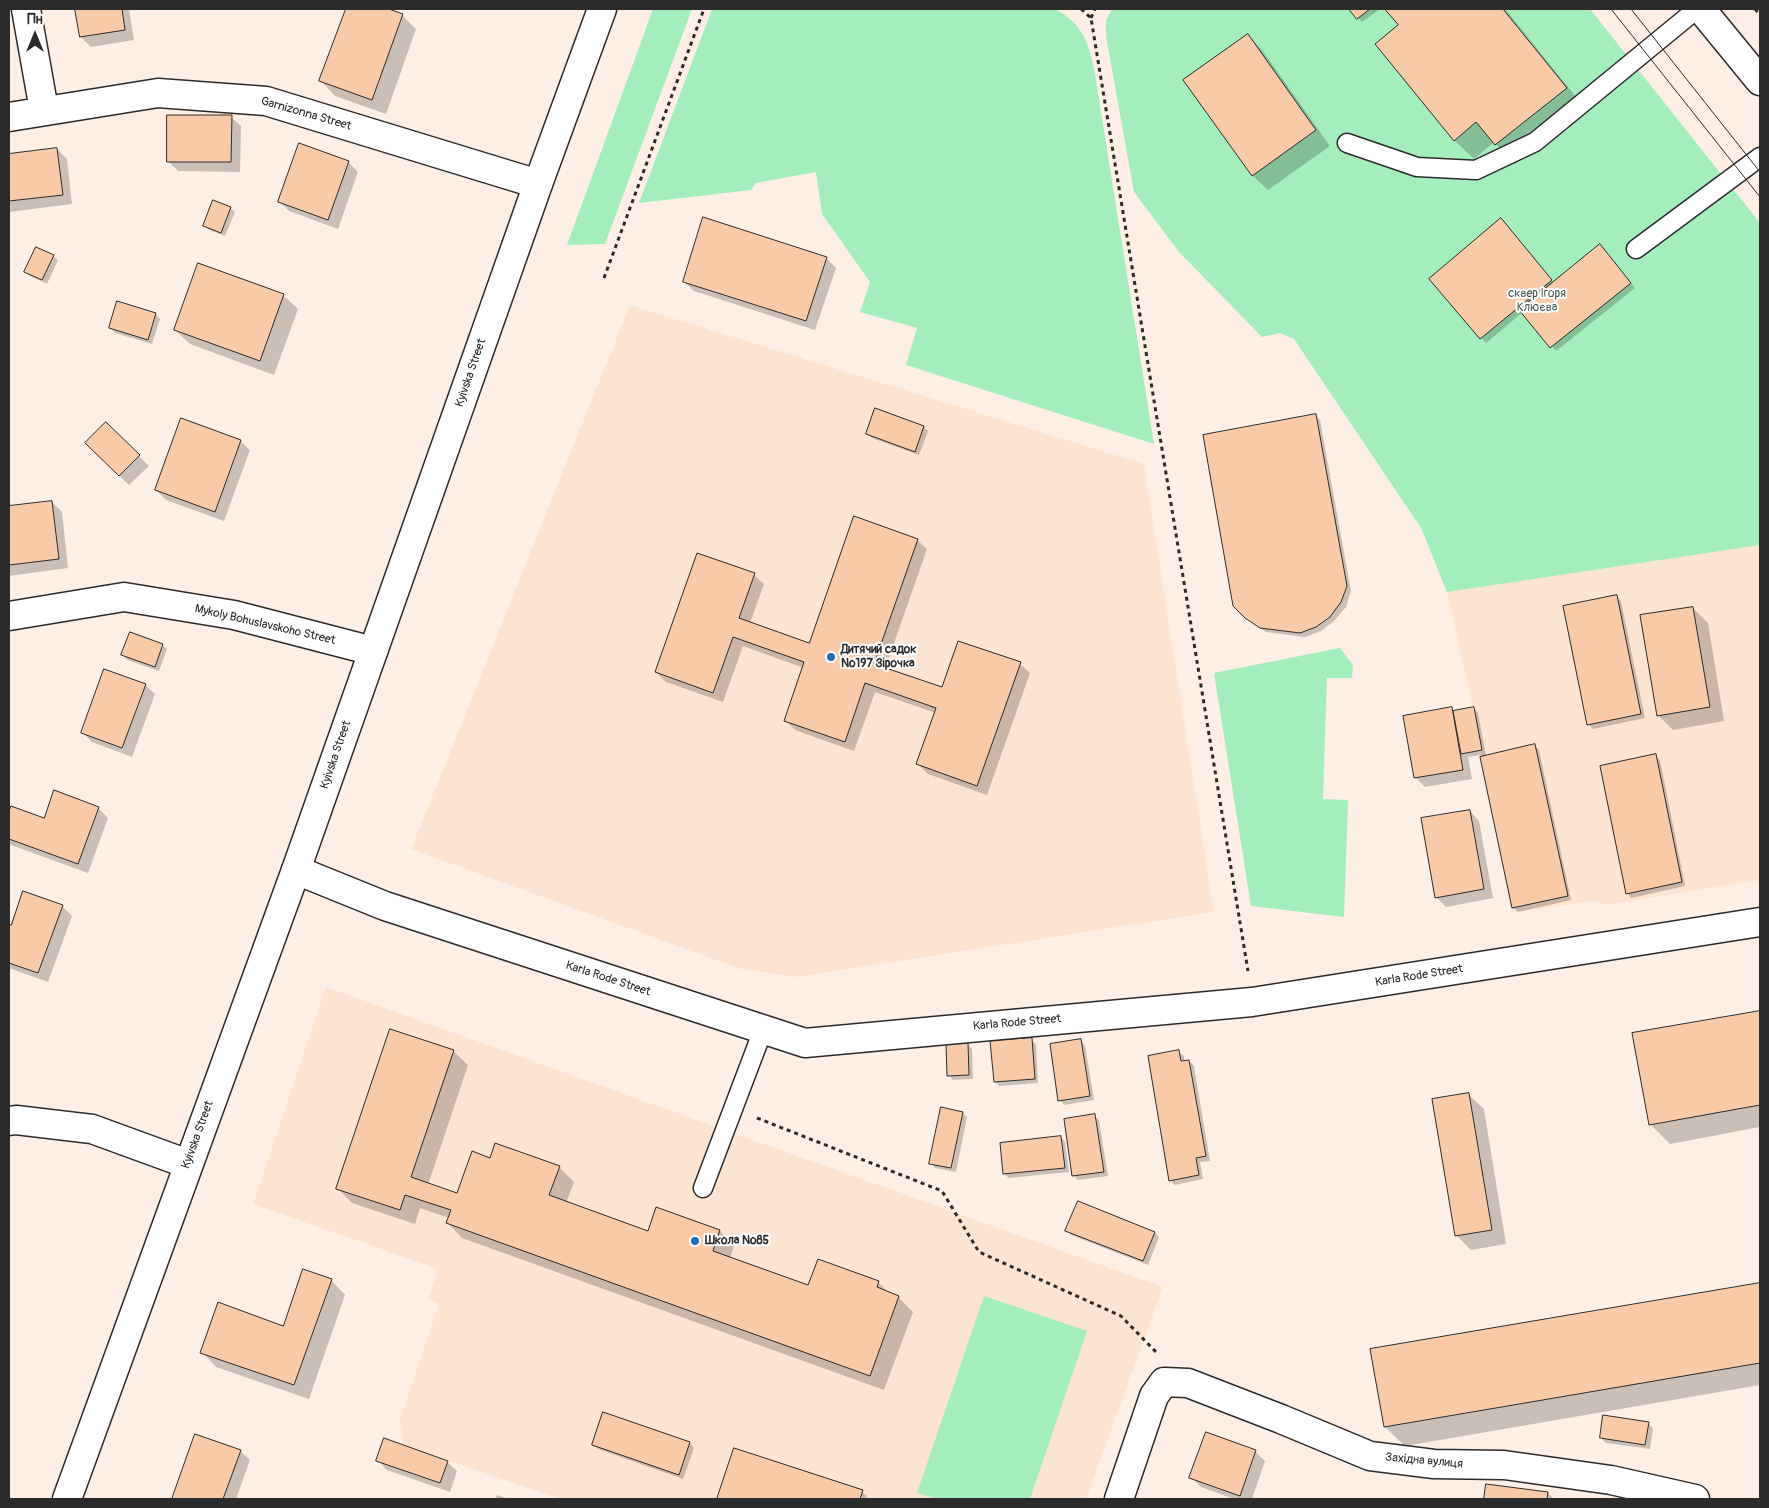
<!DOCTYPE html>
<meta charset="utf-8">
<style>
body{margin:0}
#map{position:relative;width:1769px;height:1508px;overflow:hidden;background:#fdefe5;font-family:Pangolin,sans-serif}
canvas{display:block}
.frame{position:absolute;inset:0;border:10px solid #2b2b2b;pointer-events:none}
.north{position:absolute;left:10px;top:10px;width:50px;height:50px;-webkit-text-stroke:4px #fff;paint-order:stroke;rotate:0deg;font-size:14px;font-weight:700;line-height:20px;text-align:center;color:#2b2b2b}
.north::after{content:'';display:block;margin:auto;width:18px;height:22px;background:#2b2b2b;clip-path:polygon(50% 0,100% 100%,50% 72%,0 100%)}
</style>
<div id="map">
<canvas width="1769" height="1508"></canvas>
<div class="frame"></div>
<div class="north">Пн</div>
</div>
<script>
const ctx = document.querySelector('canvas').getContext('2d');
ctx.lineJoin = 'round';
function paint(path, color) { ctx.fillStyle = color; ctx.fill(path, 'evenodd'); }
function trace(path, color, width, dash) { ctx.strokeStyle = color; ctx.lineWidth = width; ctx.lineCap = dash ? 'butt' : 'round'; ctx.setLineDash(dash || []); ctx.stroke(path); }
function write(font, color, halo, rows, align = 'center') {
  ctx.font = font + ' Pangolin,sans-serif'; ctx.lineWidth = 4; ctx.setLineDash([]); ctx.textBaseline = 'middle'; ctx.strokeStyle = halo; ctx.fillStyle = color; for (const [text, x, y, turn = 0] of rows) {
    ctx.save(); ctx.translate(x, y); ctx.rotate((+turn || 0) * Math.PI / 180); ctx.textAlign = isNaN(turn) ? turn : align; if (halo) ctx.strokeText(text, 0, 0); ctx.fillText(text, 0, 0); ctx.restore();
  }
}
paint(new Path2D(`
 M630,305l514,159 70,448 -418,65 -55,-8 -330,-120z
 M1760,536v344l-153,25 -14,-4 -82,12 -38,-205 -26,-116 14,-14z
 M326,987l837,300 -77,212h-525l-158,-54 -3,-26 39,-115 -11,-5 10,-30 -185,-65z`), '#fce4d2');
paint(new Path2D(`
 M653,9h39l-87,235 -38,1z
 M712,9h343c26,14 33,31 39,59l60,376 -248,-79 11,-37 -57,-16 10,-30 -48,-68 -6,-42 -60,11 -5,7 -112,13z
 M1112,9h478l170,214v322l-313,47 -26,-64 -127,-189 -14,-6 -18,4 -83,-85 -45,-60 -28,-156v-16z
 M1340,648l13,17 -1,13h-25l-4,121 25,1 -4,117 -93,-11 -37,-233z
 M984,1296l103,35 -57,168h-93l-20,-6z`), '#a4eebd');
paint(new Path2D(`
 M76,9h53l5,31 -43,7 -10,-10z
 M347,9h38l17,6 14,14 -30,85 -51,-18 -14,-15z
 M1351,9h29l-18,13z
 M1386,9h119l80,99 -70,56 -21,-22 -20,17 -20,-19 -54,-114z
 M1248,35l14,15 68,96 -62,44 -15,-14 -68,-96z
 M231,117l10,9 -1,46 -62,-1 -10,-10z
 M300,145l48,17 10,10 -20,57 -49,-18 -10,-10z
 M57,149l10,10 5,45 -63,8v-57z
 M230,208l5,4 -10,24 -16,-6 -4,-5z
 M1505,224l49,59 50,-33 31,38 -79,63 -33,-39 -37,31 -55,-64z
 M53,256l5,4 -11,24 -17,-8 -5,-4z
 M826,258l10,10 -21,62 -121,-39 -10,-9z
 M283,295l15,14 -24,66 -84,-31 -15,-14z
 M118,302l38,12 4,5 -8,25 -37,-11 -4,-5z
 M1316,416l4,4 31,171 -5,16 -12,14 -13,10 -16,6 -39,-5 -15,-10z
 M106,424l43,42 -20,19 -43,-42z
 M924,427l4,4 -9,24 -47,-17 -5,-4z
 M240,441l10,9 -26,71 -58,-21 -10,-10z
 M52,502l10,10 6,56 -59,8v-68z
 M917,540l10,9 -42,120 58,20 77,-25 10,9 -43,122 -59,-21 -10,-10 18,-51 -61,-21 -21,59 -59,-21 -10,-10 19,-52 -61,-22 -20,56 -57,-20 -10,-10 98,-97 10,9 -14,39 60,21z
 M1616,596l5,5 24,117 -52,11 -5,-5z
 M1693,608l15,15 16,98 -51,9 -15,-15z
 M162,645l5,4 -8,22 -32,-11 -4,-5z
 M145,685l10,9 -23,63 -40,-15 -10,-10z
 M1452,709l3,3 19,-3 4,4 8,43 49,-10 4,4 32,150 -53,12 -5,-5 -32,-152 -13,2 4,22 -47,8 -10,-10z
 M1655,756l5,4 25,126 -54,12 -4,-5z
 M11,807l34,13 53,-12 10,10 -20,55 -77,-28 -2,-2v-28z
 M1470,811l9,10 14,77 -47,9 -10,-10z
 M62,906l10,10 -24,66 -39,-14v-42l2,1z
 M1760,1013v114l-90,17 -20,-20 -17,-90z
 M1031,1039l5,5 2,39 -39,3 -4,-4z
 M1080,1040l5,5 9,55 -30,5 -4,-5z
 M967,1044l5,5 1,30 -20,1 -4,-5z
 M453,1051l15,14 -40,120 30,10 32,-36 69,8 15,15 -8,21 83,29 8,-24 63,23 14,15 -4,12 79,29 69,-5 12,12 8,3 15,15 -29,78 -422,-152 -14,-15 1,-5 -29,-10 -5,16 -63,-21 -14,-14z
 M1179,1052l5,4v6l5,-1 5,5 16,95 -10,1 3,17 -28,6 -5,-5z
 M1469,1095l15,14 22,135 -35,6 -15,-15z
 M962,1113l5,4 -11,55 -21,-4 -4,-5z
 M1094,1116l5,4 9,56 -30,4 -4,-4z
 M1061,1137l4,5 4,30 -60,6 -5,-4z
 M1067,1230l88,3 4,4 -11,28 -77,-30z
 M331,1280l14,15 -36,104 -93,-32 -14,-15 82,-25z
 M1760,1284v101l-355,61 -20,-19 -13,-77z
 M604,1414l86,29 4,5 -11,31 -85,-30 -5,-4z
 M1648,1423l5,5 -3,21 -44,-6 -5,-5z
 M196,1435l44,16 10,9 -14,39h-63z
 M735,1449l127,43 5,4 -1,3h-147z
 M1255,1451l10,10 -13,38h-18l-33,-12 -10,-10z
 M377,1460l70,2 10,9 -7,21 -63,-22z
 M1487,1485l61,8 6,6h-68z
 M497,1495l12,4h-14z`), '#0003');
const building = new Path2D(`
 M75,9h47l3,21 -45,7z
 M346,9h43l14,5 -31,86 -53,-19z
 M1349,9h21l-13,10z
 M1385,9h118l64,79 -72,57 -19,-23 -22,19 -79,-97 23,-19z
 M1248,34l68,96 -64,46 -69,-96z
 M167,115h65l-1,47h-64z
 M299,143l50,18 -21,59 -50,-18z
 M57,148l6,47 -54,6v-47z
 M213,200l18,7 -10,26 -18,-7z
 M703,217l124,40 -21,64 -123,-39z
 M1501,218l51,62 -72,59 -51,-60z
 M1600,244l31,39 -81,65 -31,-38z
 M36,247l18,8 -12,25 -18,-8z
 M198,263l86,31 -24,67 -86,-31z
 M117,301l39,12 -8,27 -39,-12z
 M875,408l49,18 -9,26 -49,-18z
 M1316,414l31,172 -6,16 -11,15 -14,10 -16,6 -40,-5 -15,-10 -12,-12 -30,-171z
 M181,418l60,22 -26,72 -60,-22z
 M106,422l34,33 -21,21 -34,-33z
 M52,501l7,58 -50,6v-59z
 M854,516l64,23 -44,125 68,23 16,-46 63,21 -44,124 -61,-22 20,-56 -71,-25 -20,59 -61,-21 20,-59 -71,-25 -20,56 -58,-21 42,-119 58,20 -16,45 70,25z
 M1617,595l24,119 -54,11 -24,-119z
 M1693,607l17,100 -53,9 -17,-101z
 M130,632l33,12 -8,23 -34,-12z
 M104,669l42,15 -24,64 -41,-15z
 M1452,707l11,63 -49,8 -11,-62z
 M1474,707l8,43 -21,4 -8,-43z
 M1535,744l33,152 -56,12 -32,-151z
 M1656,754l26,128 -56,12 -26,-128z
 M54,790l45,17 -21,57 -69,-25v-28l2,-5 33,12z
 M1470,810l14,79 -49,9 -14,-80z
 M23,891l40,14 -25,68 -29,-10v-39l2,1z
 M1760,1011v94l-111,20 -17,-92z
 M390,1029l64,21 -43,127 46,16 15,-42 18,7 5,-15 65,23 -11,29 99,36 8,-24 64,23 -7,21 95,34 10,-26 61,22 -2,6 22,9 -29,80 -424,-153 5,-13 -46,-15 -5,15 -64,-21z
 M1032,1038l3,41 -41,3 -4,-41z
 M1081,1039l9,57 -32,5 -8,-57z
 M968,1043l1,32 -22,1 -1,-32z
 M1179,1050l2,11 8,-1 17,96 -10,2 3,17 -30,6 -21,-125z
 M1469,1093l23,137 -37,6 -23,-137z
 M941,1107l22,5 -12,56 -22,-4z
 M1095,1114l9,58 -32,4 -8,-57z
 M1061,1136l4,32 -62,6 -3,-31z
 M1078,1201l77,31 -12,29 -78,-30z
 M303,1269l29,10 -38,106 -94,-32 18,-51 65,24z
 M1760,1283v80l-376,64 -14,-78z
 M603,1412l87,30 -11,33 -87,-30z
 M1603,1415l46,7 -4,23 -45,-7z
 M1206,1432l50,18 -16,46 -51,-18z
 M195,1434l46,16 -18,49h-51z
 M384,1438l64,23 -8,22 -64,-22z
 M734,1448l129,42 -3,9h-143z
 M1486,1484l62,8 -1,7h-63z`);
paint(building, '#f8caa7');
trace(building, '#2b2b2b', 1);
const lane = new Path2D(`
 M1347,143l70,24 59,3 59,-28 162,-133
 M1636,249l124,-92
 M703,1188l60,-158`);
const street = new Path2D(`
 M26,9l18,101
 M9,117l149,-24 108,8 272,83
 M9,616l115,-19 110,18 139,36
 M296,870l89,36 420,137 447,-41 508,-80
 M9,1121l7,-1 76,9 96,35
 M1119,1499l35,-103 10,-14 24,1 93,36 89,37 64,8 70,1 107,15 84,19`);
const secondary = new Path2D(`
 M1701,9l59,72`);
const highway = new Path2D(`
 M67,1499l229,-629 242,-686 64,-175`);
trace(lane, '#2b2b2b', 21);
trace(street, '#2b2b2b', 31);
trace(secondary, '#2b2b2b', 31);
trace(highway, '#2b2b2b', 31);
trace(new Path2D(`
 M1081,9l10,9 157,953
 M1755,9l5,6
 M1091,18l4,-9
 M604,278l100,-269
 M757,1118l185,73 37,61 142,64 35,36`), '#2b2b2b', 3, [4, 4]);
trace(lane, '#fff', 18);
trace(street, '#fff', 28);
trace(secondary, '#fff', 28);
trace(highway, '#fff', 28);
trace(new Path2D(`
 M1611,9l149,188
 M1631,9l129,163`), '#2b2b2b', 1);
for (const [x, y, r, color] of [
 [831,657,5,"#1f6fb2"],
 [695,1241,5,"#1f6fb2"]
]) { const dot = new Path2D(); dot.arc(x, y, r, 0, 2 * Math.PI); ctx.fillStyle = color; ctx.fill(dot); trace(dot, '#fff', 2); }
write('12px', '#2b2b2b', '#fff', [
 ["Garnizonna Street",306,114,16],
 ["Kyivska Street",471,373,-71],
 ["Mykoly Bohuslavskoho Street",265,625,13],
 ["Kyivska Street",336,755,-71],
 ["Karla Rode Street",1419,976,-9],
 ["Karla Rode Street",608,979,18],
 ["Karla Rode Street",1017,1023,-5],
 ["Kyivska Street",198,1135,-70],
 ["Західна вулиця",1424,1461,5]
]);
write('12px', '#495c50', '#fff', [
 ["сквер Ігоря",1537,294],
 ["Клюєва",1537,308]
]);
write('bold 12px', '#2b2b2b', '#fff', [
 ["Дитячий садок",841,650],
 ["№197 Зірочка",841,664],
 ["Школа №85",705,1241]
], 'left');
</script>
